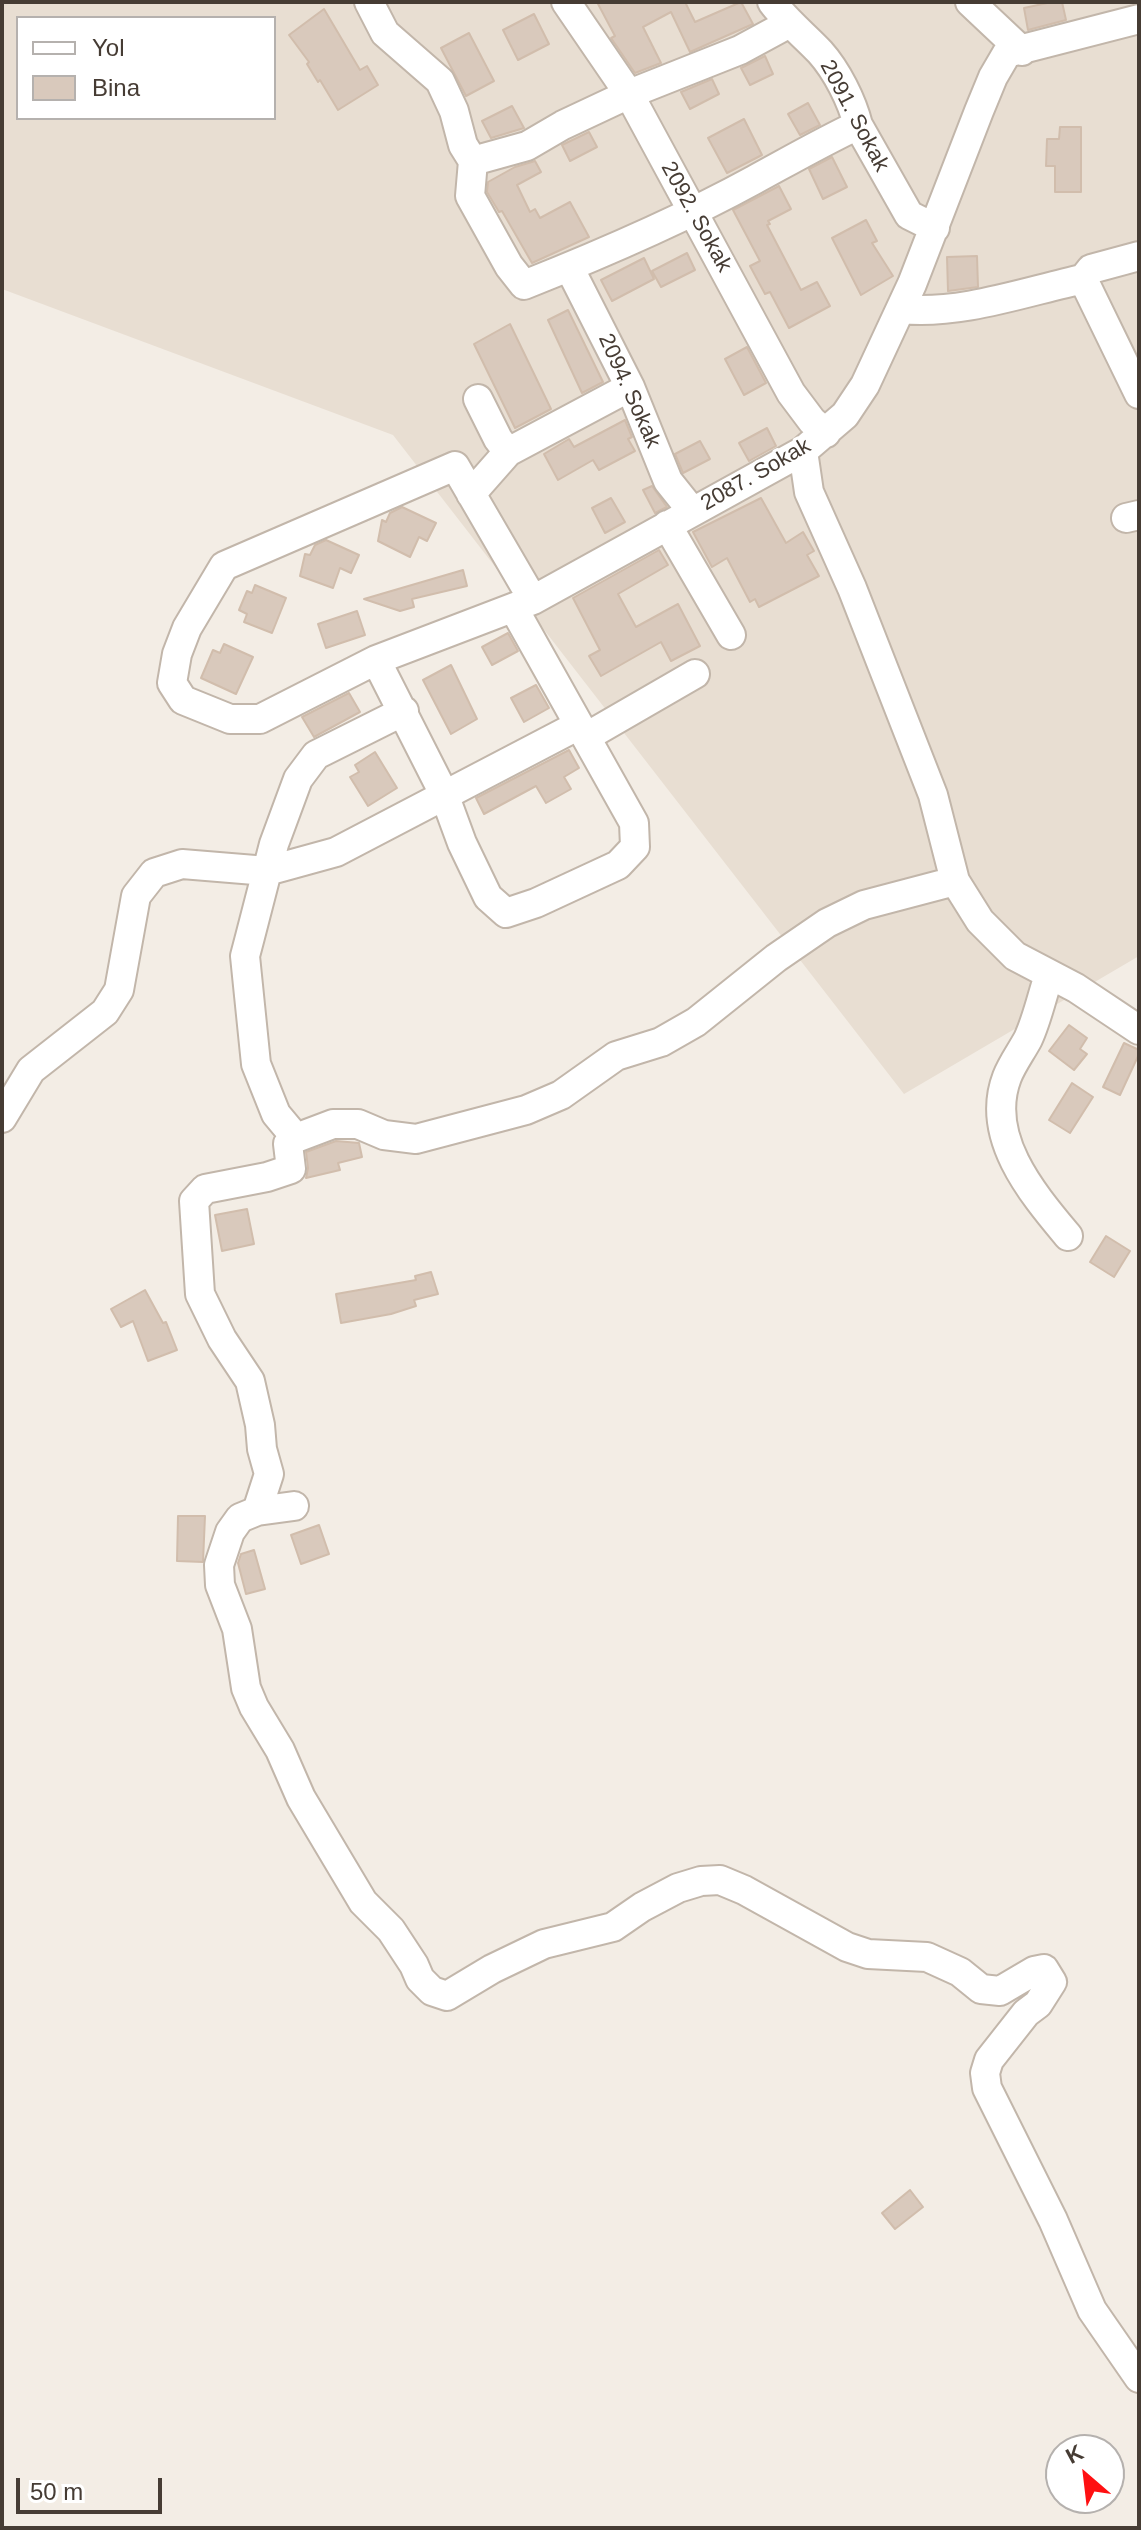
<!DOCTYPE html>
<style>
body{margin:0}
#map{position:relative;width:1141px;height:2530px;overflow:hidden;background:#f3ede5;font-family:Helvetica,sans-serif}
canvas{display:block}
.frame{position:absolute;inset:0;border:4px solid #463c34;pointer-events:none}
.legend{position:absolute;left:16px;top:16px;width:260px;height:104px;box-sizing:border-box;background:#fff;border:2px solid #b5b1ae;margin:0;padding:10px 14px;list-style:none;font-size:24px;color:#463c34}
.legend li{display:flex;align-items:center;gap:16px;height:40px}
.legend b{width:40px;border:2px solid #b5b1ae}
.north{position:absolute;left:1045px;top:2434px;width:80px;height:80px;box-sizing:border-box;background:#fff;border:2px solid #b5b1ae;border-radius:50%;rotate:332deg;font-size:22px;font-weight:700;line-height:32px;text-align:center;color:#463c34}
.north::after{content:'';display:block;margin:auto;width:28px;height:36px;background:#ff1012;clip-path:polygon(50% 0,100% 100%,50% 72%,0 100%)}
.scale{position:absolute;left:16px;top:2478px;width:146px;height:36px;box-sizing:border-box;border:4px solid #463c34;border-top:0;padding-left:10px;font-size:24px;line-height:28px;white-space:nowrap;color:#463c34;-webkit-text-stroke:6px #fff;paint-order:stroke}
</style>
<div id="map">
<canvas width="1141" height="2530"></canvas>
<div class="frame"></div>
<ul class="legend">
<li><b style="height:10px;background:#fff"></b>Yol</li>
<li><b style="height:22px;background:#d9c9bc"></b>Bina</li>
</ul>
<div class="north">K</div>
<div class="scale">50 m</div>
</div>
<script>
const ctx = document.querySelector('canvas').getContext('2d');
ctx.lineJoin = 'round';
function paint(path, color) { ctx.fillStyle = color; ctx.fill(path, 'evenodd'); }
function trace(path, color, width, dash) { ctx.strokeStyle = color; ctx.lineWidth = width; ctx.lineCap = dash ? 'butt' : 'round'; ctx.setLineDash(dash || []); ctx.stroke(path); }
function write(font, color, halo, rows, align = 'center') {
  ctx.font = font + ' Helvetica,sans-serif'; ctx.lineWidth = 6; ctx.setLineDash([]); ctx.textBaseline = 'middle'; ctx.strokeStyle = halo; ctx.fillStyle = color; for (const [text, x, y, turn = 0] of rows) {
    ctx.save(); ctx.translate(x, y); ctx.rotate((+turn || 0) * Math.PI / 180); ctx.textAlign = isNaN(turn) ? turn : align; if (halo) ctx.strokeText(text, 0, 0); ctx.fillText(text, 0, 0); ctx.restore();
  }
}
paint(new Path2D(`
 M2,2h1137v954l-235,138 -511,-659 -391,-146zM18,18h256v100h-256z`), '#e8ded2');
const building = new Path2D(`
 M597,2h92l-3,2 9,18 46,-20 12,22 -63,28 -19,-40 -28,15 18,36 -26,10 -24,-35 4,-2z
 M1052,2h10l4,18 -38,10 -4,-22z
 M324,9l36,61 7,-4 11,19 -40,25 -18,-30 -2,2 -11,-18 2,-2 -20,-27z
 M534,14l15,30 -31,16 -15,-30z
 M469,33l25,48 -28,15 -25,-48z
 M765,56l8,18 -23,11 -9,-17z
 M712,79l7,15 -29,15 -9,-17z
 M808,103l12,22 -20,10 -12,-21z
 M512,106l12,22 -33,10 -9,-17z
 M744,119l18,36 -35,18 -19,-35z
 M1060,127h21v65h-26v-26h-9l1,-27h12z
 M589,132l8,15 -27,14 -8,-16z
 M832,157l15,30 -24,12 -14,-30z
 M535,161l6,11 -24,13 13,27 5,-3 5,9 30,-16 19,35 -57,26 -30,-52 -3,1 -12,-20 1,-10 27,-15z
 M779,186l12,23 -23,12 2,3 -3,1 34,65 16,-8 13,24 -41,22 -19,-36 -5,2 -15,-28 10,-5 -27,-51z
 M866,220l11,21 -5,2 21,33 -32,19 -29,-57z
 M687,253l8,17 -34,17 -9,-16z
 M977,256l1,31 -30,4 -1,-34z
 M644,258l10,21 -42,22 -11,-21z
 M568,310l35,72 -21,11 -34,-73z
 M510,324l41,85 -36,19 -41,-84z
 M747,347l19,36 -22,12 -19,-36z
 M625,420l7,17 -4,2 7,12 -36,19 -6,-10 -35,20 -14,-26 25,-15 5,8z
 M767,428l9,18 -27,15 -10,-18z
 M700,441l10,18 -27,14 -8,-19z
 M652,486l15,21 -12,6 -12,-23z
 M611,498l14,24 -20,11 -13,-25z
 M761,498l25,45 17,-11 11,19 -7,4 12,21 -60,31 -4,-8 -5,3 -23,-44 -15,9 -19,-35z
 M402,507l34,16 -9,18 -8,-4 -9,20 -32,-16 4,-21 4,2 4,-9z
 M326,540l33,15 -8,18 -11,-5 -7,20 -33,-12 5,-22 5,1 5,-10z
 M659,550l9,15 -50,29 18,33 42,-23 22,42 -29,15 -10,-19 -60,34 -12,-20 11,-6 -27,-52z
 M463,570l4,16 -55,13 2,8 -14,4 -36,-12z
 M255,585l31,13 -14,35 -28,-11 3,-8 -8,-4 8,-19 5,2z
 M357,611l8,24 -39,13 -8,-24z
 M508,633l10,18 -26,14 -10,-18z
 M224,644l29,13 -17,37 -35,-16 12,-28 7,3z
 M451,665l26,54 -26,15 -28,-54z
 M536,685l13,23 -25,14 -13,-24z
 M349,693l11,19 -46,25 -12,-20z
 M569,750l10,18 -15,9 7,12 -25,14 -10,-17 -52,28 -8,-16z
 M375,752l22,36 -29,18 -18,-29 9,-5 -4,-7z
 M1069,1025l18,13 -7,11 7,5 -13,16 -25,-19z
 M1124,1043l15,7v4l-19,41 -17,-8z
 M1072,1083l21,14 -23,36 -21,-13z
 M336,1141l23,2 3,14 -24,6 2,7 -34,8 2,-10 -2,-16z
 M247,1209l7,35 -32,7 -7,-36z
 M1106,1236l24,15 -16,26 -24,-15z
 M431,1272l7,22 -24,6 2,6 -25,8 -50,9 -5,-29 80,-14 -1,-4z
 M145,1290l18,33 3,-1 11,28 -29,11 -15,-40 -12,6 -10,-18z
 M178,1516h27l-2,46 -26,-1z
 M319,1525l10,29 -28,10 -10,-29z
 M254,1550l11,39 -19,5 -8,-31 3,-9z
 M910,2190l13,17 -28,22 -13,-16z`);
paint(building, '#d9c9bc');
trace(building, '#d1bdac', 2);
const minor = new Path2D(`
 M369,2l16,31 55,48 14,30 9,34 10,16 54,-15 36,-21 66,-31 111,-44 48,-26
 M566,2l63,92 162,299 21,28 14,12
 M772,2c14,19 32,33 48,50 17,19 32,49 38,73l51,90 26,13
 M970,2l52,49
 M473,161l-3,35 39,70 15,19c78,-31 157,-65 230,-105 35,-19 68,-38 104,-55
 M1139,256l-48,13 -8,10 56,115
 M569,267l61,120 38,94 24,30
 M901,309c60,6 123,-17 182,-30
 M478,399l20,40 10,13 122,-65
 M803,451l6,41 43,96 81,207 22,86 25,40 35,35 61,32 63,42
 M471,494l37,-42
 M1126,518l13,-3
 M667,525l64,110
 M533,600l-78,-134 -231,100 -37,62 -10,26 -5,29 11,17 47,19h30l116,-59 157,-60 270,-149 42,-36 20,-30 47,-101 67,-173 14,-34 14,-24 132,-34
 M376,660l68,134 18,49 26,54 18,16 30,-10 82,-38 17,-18 -1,-24 -120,-214
 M586,737l109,-63
 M1049,975c-7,21 -12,45 -21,64 -7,13 -16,25 -21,38 -23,60 26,117 61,159
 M2,1118l29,-48 74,-58 14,-22 17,-94 18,-23 28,-9 85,7 69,-19 243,-127
 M296,1138l37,-14h25l26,11 32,4 110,-29 35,-15 55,-39 45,-14 35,-20 80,-64 51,-35 37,-18 91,-24
 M294,1506l-37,5 12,-37 -7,-25 -2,-24 -10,-44 -28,-42 -22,-45 -6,-93 11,-12 62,-12 24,-8 -3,-25 8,-6 -20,-24 -20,-50 -11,-108 5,-19 24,-93 24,-65 18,-24 88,-44
 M257,1511l-17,7 -10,14 -11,33 1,20 17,44 9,59 8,19 26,43 21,48 62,104 28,28 23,35 6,14 12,12 15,5 45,-27 52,-25 69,-17 29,-20 36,-19 23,-7 19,-1 24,10 103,57 21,7 59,3 33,15 21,17 19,2 34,-20 10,-2 8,13 -14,22 -12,9 -37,47 -4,13 2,15 66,132 39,90 47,68`);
trace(minor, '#c2b6aa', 32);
trace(minor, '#fff', 28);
write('22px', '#463c34', '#fff', [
 ["2091. Sokak",854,116,62],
 ["2092. Sokak",696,217,61],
 ["2094. Sokak",629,391,66],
 ["2087. Sokak",756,475,-30]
]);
</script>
